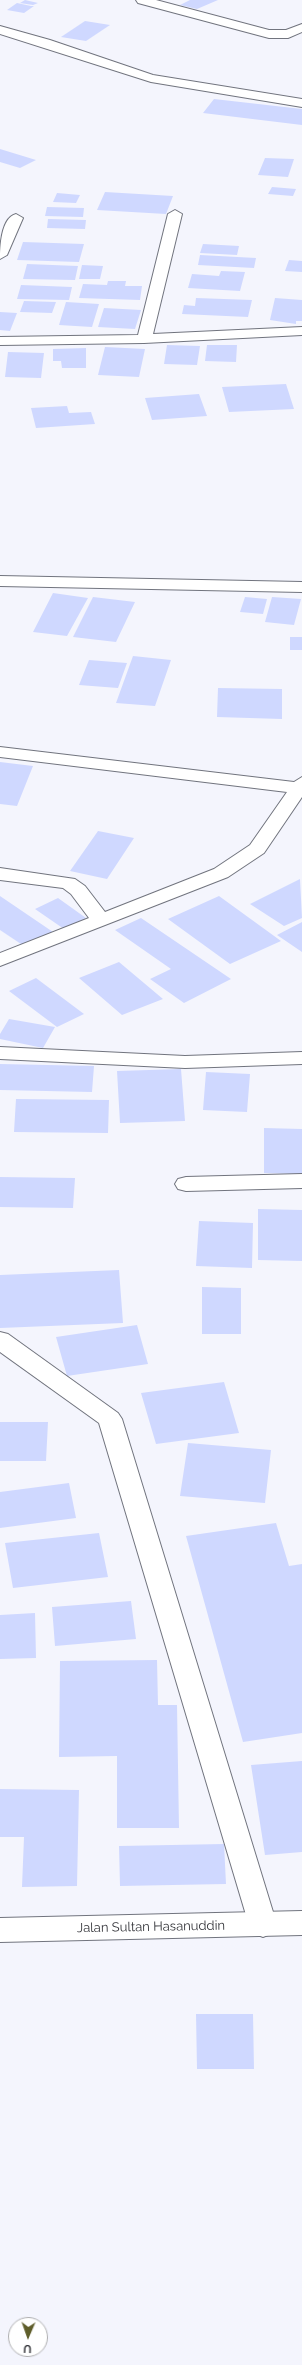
<!DOCTYPE html>
<style>
body{margin:0}
#map{position:relative;width:302px;height:2365px;overflow:hidden;background:#f4f5fd;font-family:Raleway,sans-serif}
canvas{display:block}
.north{position:absolute;left:8px;top:2317px;width:40px;height:40px;box-sizing:border-box;background:#fff;border:1px solid #aeaeb0;border-radius:50%;rotate:182deg;font-size:11px;font-weight:700;line-height:16px;text-align:center;color:#34353a}
.north::after{content:'';display:block;margin:auto;width:14px;height:18px;background:#5f5e2b;clip-path:polygon(50% 0,100% 100%,50% 72%,0 100%)}
</style>
<div id="map">
<canvas width="302" height="2365"></canvas>
<div class="north">U</div>
</div>
<script>
const ctx = document.querySelector('canvas').getContext('2d');
ctx.lineJoin = 'round';
function paint(path, color) { ctx.fillStyle = color; ctx.fill(path, 'evenodd'); }
function trace(path, color, width, dash) { ctx.strokeStyle = color; ctx.lineWidth = width; ctx.lineCap = dash ? 'butt' : 'round'; ctx.setLineDash(dash || []); ctx.stroke(path); }
function write(font, color, halo, rows, align = 'center') {
  ctx.font = font + ' Raleway,sans-serif'; ctx.lineWidth = 3; ctx.setLineDash([]); ctx.textBaseline = 'middle'; ctx.strokeStyle = halo; ctx.fillStyle = color; for (const [text, x, y, turn = 0] of rows) {
    ctx.save(); ctx.translate(x, y); ctx.rotate((+turn || 0) * Math.PI / 180); ctx.textAlign = isNaN(turn) ? turn : align; if (halo) ctx.strokeText(text, 0, 0); ctx.fillText(text, 0, 0); ctx.restore();
  }
}
paint(new Path2D(`
 M25,0l13,3 -5,2 -13,-2z
 M190,0h28l-21,9 -17,-4z
 M17,3l14,3h3l-10,7 -17,-3z
 M85,21l25,4 -24,16 -25,-4z
 M214,99l88,10v16l-99,-12z
 M0,149l36,11 -16,8 -20,-6z
 M265,158l29,1 -6,18 -30,-2z
 M272,187l24,2 -3,7 -25,-2z
 M105,192l68,4 -7,18 -69,-4z
 M57,193l23,2 -4,8 -23,-1z
 M47,207l37,1 -1,9 -38,-1z
 M48,219l38,1 -1,9 -38,-1z
 M23,242l61,2 -5,18 -62,-2z
 M203,244l36,2 -2,9 -37,-2z
 M200,255l56,3 -2,10 -56,-3z
 M289,260l13,1v11l-17,-1z
 M27,264l51,2 -3,14 -52,-1z
 M82,265l21,1 -3,13h-21z
 M221,271l24,1 -5,19 -52,-3 4,-14 27,2z
 M108,281h18l-1,5h17l-2,14 -61,-2 4,-14 24,1z
 M21,285l51,2 -3,13 -52,-1z
 M196,298l56,2 -4,17 -66,-3 2,-9 11,1z
 M275,298l27,2v21h-6v3l-26,-4z
 M24,301l32,1 -4,11 -32,-1z
 M66,302l33,2 -7,23 -33,-2z
 M104,308l37,2 -6,19 -37,-2z
 M0,312l17,1 -7,18 -10,-1z
 M167,345l33,1 -3,19 -33,-1z
 M207,345h30l-1,17 -31,-1z
 M105,347l40,2 -6,28 -41,-2z
 M86,348v20h-24l-1,-7h-8v-12z
 M8,352l36,1 -3,25 -36,-1z
 M286,384l8,25 -65,3 -7,-25z
 M199,394l8,22 -55,4 -7,-22z
 M67,406l2,7 22,-1 4,12 -59,4 -5,-20z
 M53,593l35,5 -21,38 -34,-4z
 M93,597l42,5 -19,40 -43,-5z
 M245,597l22,2 -4,15 -23,-2z
 M272,597l29,2 -7,26 -29,-3z
 M290,637h12v13h-12z
 M133,656l38,4 -16,46 -39,-3z
 M89,660l38,3 -9,25 -39,-3z
 M218,688l64,1v30l-65,-2z
 M0,762l33,4 -16,40 -17,-2z
 M98,831l36,7 -27,41 -37,-8z
 M300,879l2,39 -18,8 -34,-22z
 M0,896l53,36 -29,14 -24,-16z
 M219,896l62,45 -51,23 -62,-45z
 M58,898l28,20 -22,11 -29,-20z
 M141,918l90,61 -47,24 -34,-24 21,-10 -56,-39z
 M302,922v30l-25,-17z
 M119,962l44,37 -41,16 -43,-37z
 M36,978l48,36 -27,13 -48,-36z
 M9,1019l46,8 -12,21 -43,-9v-5z
 M0,1064l94,2 -2,26 -92,-2z
 M181,1069l4,52 -65,2 -3,-52z
 M206,1072l44,2 -3,38 -44,-2z
 M16,1099l93,1 -1,33 -94,-1z
 M264,1128l38,1v45l-38,-1z
 M0,1177l75,1 -2,30 -73,-1z
 M258,1209l44,1v51l-44,-1z
 M199,1221l54,2 -1,45 -56,-2z
 M119,1270l4,53 -123,5v-53z
 M202,1287l39,1v46h-39z
 M137,1325l11,39 -81,12 -11,-39z
 M224,1382l15,51 -83,11 -15,-51z
 M0,1422h48l-2,39h-46z
 M188,1443l83,7 -6,53 -85,-7z
 M69,1483l7,35 -76,10v-36z
 M276,1523l13,43 13,-2v169l-59,9 -57,-206z
 M99,1533l9,44 -95,11 -8,-45z
 M131,1601l5,38 -81,7 -3,-39z
 M35,1613l1,45 -36,1v-44z
 M157,1660l1,45h19l2,123h-62v-72l-58,1 1,-96z
 M302,1761v91l-37,3 -14,-90z
 M0,1789l79,1 -2,96 -55,1 2,-50h-24z
 M224,1844l2,40 -106,2 -1,-40z
 M196,2014h57l1,55h-57z`), '#cfd8ff');
const street = new Path2D(`
 M136,0h20l113,30h17l16,-6v8l-14,6h-19l-131,-35z
 M0,26l50,14 103,35 149,24v8l-151,-25 -151,-48z
 M175,210l7,4 -29,120 149,-7v8l-158,8 -144,2v-8l138,-2 30,-121z
 M16,214l7,4 -16,37 -7,4c0,-12 1,-41 16,-45z
 M0,576l302,6v10l-302,-6z
 M0,747l294,35 8,-5v20l-38,56 -36,24 -228,89v-13l89,-35 -18,-24 -8,-6 -63,-8v-12l75,11 10,7 20,26 109,-43 36,-24 37,-53 -287,-35z
 M0,1047l185,9 117,-4v12l-117,4 -185,-9z
 M302,1174v14l-116,3 -8,-2 -3,-5 3,-5 8,-2z
 M0,1332l8,2 110,79 4,6 155,506 -4,8 -10,4 -10,-4 -4,-8 -150,-502 -99,-71z`);
const secondary = new Path2D(`
 M302,1911v24l-302,7v-24z`);
trace(street, '#71747e', 2);
trace(secondary, '#71747e', 2);
paint(street, '#fff');
paint(secondary, '#fff');
write('13px', '#34353a', '#fff', [
 ["Jalan Sultan Hasanuddin",151,1927,-1]
]);
</script>
